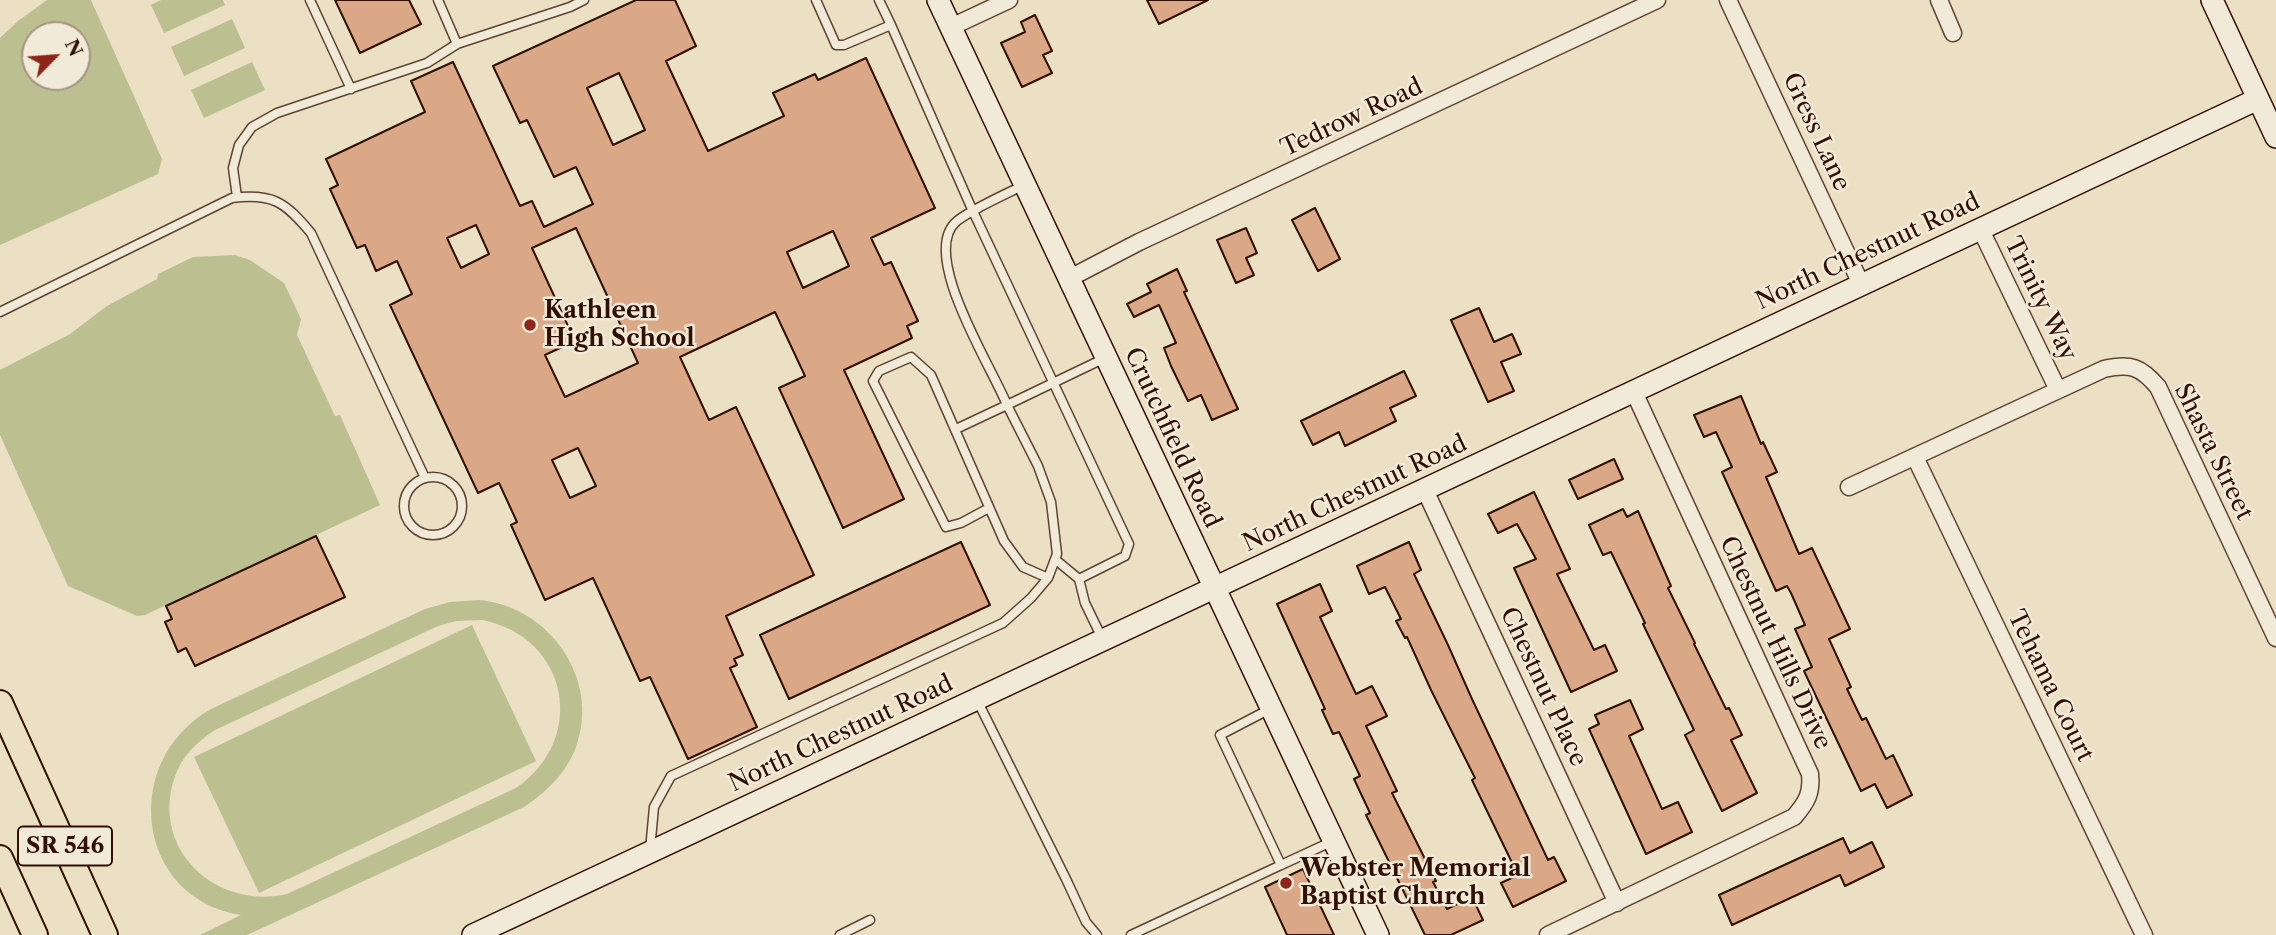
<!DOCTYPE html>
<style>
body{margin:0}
#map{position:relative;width:2276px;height:935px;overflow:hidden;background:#ebdfc4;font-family:"Libre Caslon Text",serif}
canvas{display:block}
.north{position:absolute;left:21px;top:21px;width:70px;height:70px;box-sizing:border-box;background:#f2ead9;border:2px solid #a59383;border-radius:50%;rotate:65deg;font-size:19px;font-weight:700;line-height:28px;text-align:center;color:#311002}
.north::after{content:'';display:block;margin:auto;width:24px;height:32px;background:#8f2418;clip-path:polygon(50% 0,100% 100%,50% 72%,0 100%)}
</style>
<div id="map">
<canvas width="2276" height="935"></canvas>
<div class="north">N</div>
</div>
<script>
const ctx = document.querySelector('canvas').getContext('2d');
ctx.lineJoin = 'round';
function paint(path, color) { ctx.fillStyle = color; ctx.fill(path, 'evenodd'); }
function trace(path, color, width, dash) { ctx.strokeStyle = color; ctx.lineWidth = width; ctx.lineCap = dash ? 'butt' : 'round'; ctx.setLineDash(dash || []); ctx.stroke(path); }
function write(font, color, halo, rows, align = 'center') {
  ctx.font = font + ' "Libre Caslon Text",serif'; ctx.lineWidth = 5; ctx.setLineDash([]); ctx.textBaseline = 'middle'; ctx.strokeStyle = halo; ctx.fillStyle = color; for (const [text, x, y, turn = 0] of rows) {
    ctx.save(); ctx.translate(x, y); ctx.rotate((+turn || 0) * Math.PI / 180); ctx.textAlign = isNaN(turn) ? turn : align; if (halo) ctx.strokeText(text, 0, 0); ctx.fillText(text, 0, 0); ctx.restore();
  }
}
paint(new Path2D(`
 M47,0h44l71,159 -4,15 -158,71v-207l18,-17zM35,35h42v42h-42z
 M161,0h62l2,5 -61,28 -13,-28z
 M232,19l13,29 -61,28 -13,-29z
 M252,62l13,28 -61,28 -13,-28z
 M235,255l15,5 34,23 17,36 -4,16 38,81 5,-1 40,90 -235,110 -8,1 -69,-30 -68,-151v-65l70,-36 37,-28 50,-27 1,-5 35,-17z
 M479,600c70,6 122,79 97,147 -10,27 -30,45 -52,60l-277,128h-47l41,-20c-105,-16 -122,-154 -30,-206l214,-100 25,-7zM482,620c87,17 106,119 34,168l-229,106c-75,17 -142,-51 -109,-125 8,-17 22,-29 37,-39l223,-104 18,-5z
 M472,625l64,136 -277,132 -65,-136z`), '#bcc090');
const building = new Path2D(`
 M335,0h74l12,24 -61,29z
 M636,0h39l21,46 -30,15 42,90 76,-35 -11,-23 42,-19 3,6 48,-22 69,150 -64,30 13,27 7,-3 27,59 -11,5 5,12 -68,32 60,129 -61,29 -64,-140 26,-12 -30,-64 -95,45 29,63 27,-13 78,168 -88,41 17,39 -9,4 3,6 -7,3 27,59 -69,32 -38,-82 -10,4 -47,-103 -48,22 -34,-75 6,-3 -18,-39 -21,10 -88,-188 22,-11 -15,-33 -21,10 -11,-26 -8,3 -27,-59 8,-4 -12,-26 99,-47 -14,-31 42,-19 67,144 12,-5 12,26 49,-23 -17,-37 -22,10 -27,-57 -7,3 -27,-57zM619,73l26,57 -32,15 -26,-57zM476,225l13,29 -28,14 -14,-30zM576,228l62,135 -73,34 -20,-42 30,-14 -43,-93zM833,231l16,35 -46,22 -16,-36zM578,448l18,38 -26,12 -18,-38z
 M1147,0h61l-49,24z
 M1035,15l17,36 -9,4 9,18 -30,14 -21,-44 24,-11 -4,-10z
 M1315,208l25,51 -22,12 -26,-51z
 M1246,228l11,25 -11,5 8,17 -18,8 -19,-43z
 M1177,269l10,22 -3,1 54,117 -26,11 -11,-25 -13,6 -17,-35 -7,-18 12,-5 -17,-38 -25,12 -7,-13 24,-12 -4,-8z
 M1479,308l15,34 18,-8 9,20 -20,8 13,29 -26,11 -37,-82z
 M1404,371l12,25 -26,12 6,13 -51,25 -6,-14 -26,13 -12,-24z
 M1741,396l20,48 2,-2 14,30 -11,5 33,77 13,-6 38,81 -21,10 22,48 -4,2 15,31 4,-2 20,41 7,-4 19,40 -25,13 -12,-24 -14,7 -57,-120 8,-4 -17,-38 10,-4 -14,-32 -4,-7 -11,5 -54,-119 10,-5 -16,-35 -12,5 -10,-22z
 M1614,459l9,20 -45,20 -9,-19z
 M1534,492l36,77 -13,5 37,76 11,-5 12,26 -46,21 -57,-124 22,-9 -19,-35 -19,9 -10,-19z
 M1623,509l4,8 11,-6 33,75 -3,2 27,55 -1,1 32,65 3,-1 13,27 -11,5 26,53 -35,18 -37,-76 9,-5 -51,-106 2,-1 -34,-71 -8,3 -14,-30z
 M316,536l29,61 -150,69 -9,-18 -8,4 -13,-30 7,-3 -6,-13z
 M961,542l29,63 -201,94 -29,-64z
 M1409,542l12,28 -7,4 34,71 24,54 76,161 6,-3 12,24 -53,26 -12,-24 17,-8 -46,-95 3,-2 -44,-88 -24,-53 -2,1 -9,-17 5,-2 -16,-32 -16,7 -12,-28z
 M1320,584l12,27 -12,6 36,77 16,-8 15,30 -21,10 31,65 -5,2 44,88 -3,1 14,27 25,-12 11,23 -32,15h-26l-59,-120 4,-2 -16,-34 6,-3 -21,-44 -6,2 -11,-24 3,-1 -48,-105z
 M1630,700l13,29 -14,7 33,73 16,-7 14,30 -46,22 -57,-125 10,-5 -4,-9z
 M1843,838l7,15 22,-11 12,25 -39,19 -5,-11 -108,50 -13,-30z
 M1303,869l31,66h-47l-22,-48z`);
paint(building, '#daa886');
trace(building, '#311002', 2);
const lane = new Path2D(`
 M310,0l41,89
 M438,0l19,44
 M816,0l20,45h8l47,-20 -12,-25
 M891,25l80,182 158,337 -4,12 -46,23 -23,-19
 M1024,185c-18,9 -52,24 -67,36 -39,32 35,146 50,184l98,-47
 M237,197l-4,-29 6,-23 13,-18 25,-14 150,-50 30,-19 113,-37 14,-7
 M0,312l232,-114c41,-5 53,4 79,35l114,245
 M404 506a29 29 0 1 1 58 0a29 29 0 1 1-58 0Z
 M989,508l-28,15 -15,4 -73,-146 6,-10 32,-14 20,18 73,166 19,26 25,11
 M1079,579l6,24 17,35
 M977,700l89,179 20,43 11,13
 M1270,709l-50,26 61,130 52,-24
 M650,850l4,-43 17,-31 332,-153 28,-25 17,-20 9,-24 -6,-52 -13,-36 -31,-61 -51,24
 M840,935l30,-15
 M1131,935l150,-70`);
const street = new Path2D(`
 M1728,0l133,284
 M1939,0l14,33
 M951,27l58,-27
 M1980,228l78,162
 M1068,279l71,-37 518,-242
 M1915,457l229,478
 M1849,487l255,-118c27,-6 37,-2 54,18l118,251
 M1425,490l192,413
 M1548,935l246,-118c13,-15 18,-24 16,-43l-176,-382`);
const secondary = new Path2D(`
 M938,0l440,935
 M2212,0l64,137
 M473,935l1785,-836`);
const primary = new Path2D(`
 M0,703l105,232
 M0,858l35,77`);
trace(lane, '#604432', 11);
trace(street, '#604432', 19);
trace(secondary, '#311002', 24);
trace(primary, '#311002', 28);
trace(lane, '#f2ead9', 8);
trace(street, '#f2ead9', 16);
trace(secondary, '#f2ead9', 21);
trace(primary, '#ebdfc4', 24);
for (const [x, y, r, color] of [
 [530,325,7,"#8f2418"],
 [1286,883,7,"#8f2418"]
]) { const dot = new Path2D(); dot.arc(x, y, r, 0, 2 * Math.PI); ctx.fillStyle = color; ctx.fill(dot); trace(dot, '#f2ead9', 2.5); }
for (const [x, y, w] of [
 [65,846,94]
]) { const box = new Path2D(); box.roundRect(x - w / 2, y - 19.5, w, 39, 5); ctx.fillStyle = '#f2ead9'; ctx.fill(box); trace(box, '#311002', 2); }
write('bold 23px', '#311002', null, [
 ["SR 546",65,846]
]);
write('24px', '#311002', '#f2ead9', [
 ["Tedrow Road",1352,118,-25],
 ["Gress Lane",1816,132,65],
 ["North Chestnut Road",1868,252,-25],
 ["Trinity Way",2040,299,64],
 ["Crutchfield Road",1172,438,65],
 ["Shasta Street",2213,452,64],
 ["North Chestnut Road",1355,494,-25],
 ["Chestnut Hills Drive",1775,643,65],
 ["Tehama Court",2050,686,64],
 ["Chestnut Place",1543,687,65],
 ["North Chestnut Road",841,734,-25]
]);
write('bold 24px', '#311002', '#f2ead9', [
 ["Kathleen",544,311],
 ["High School",544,339],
 ["Webster Memorial",1300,869],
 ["Baptist Church",1300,897]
], 'left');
</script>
